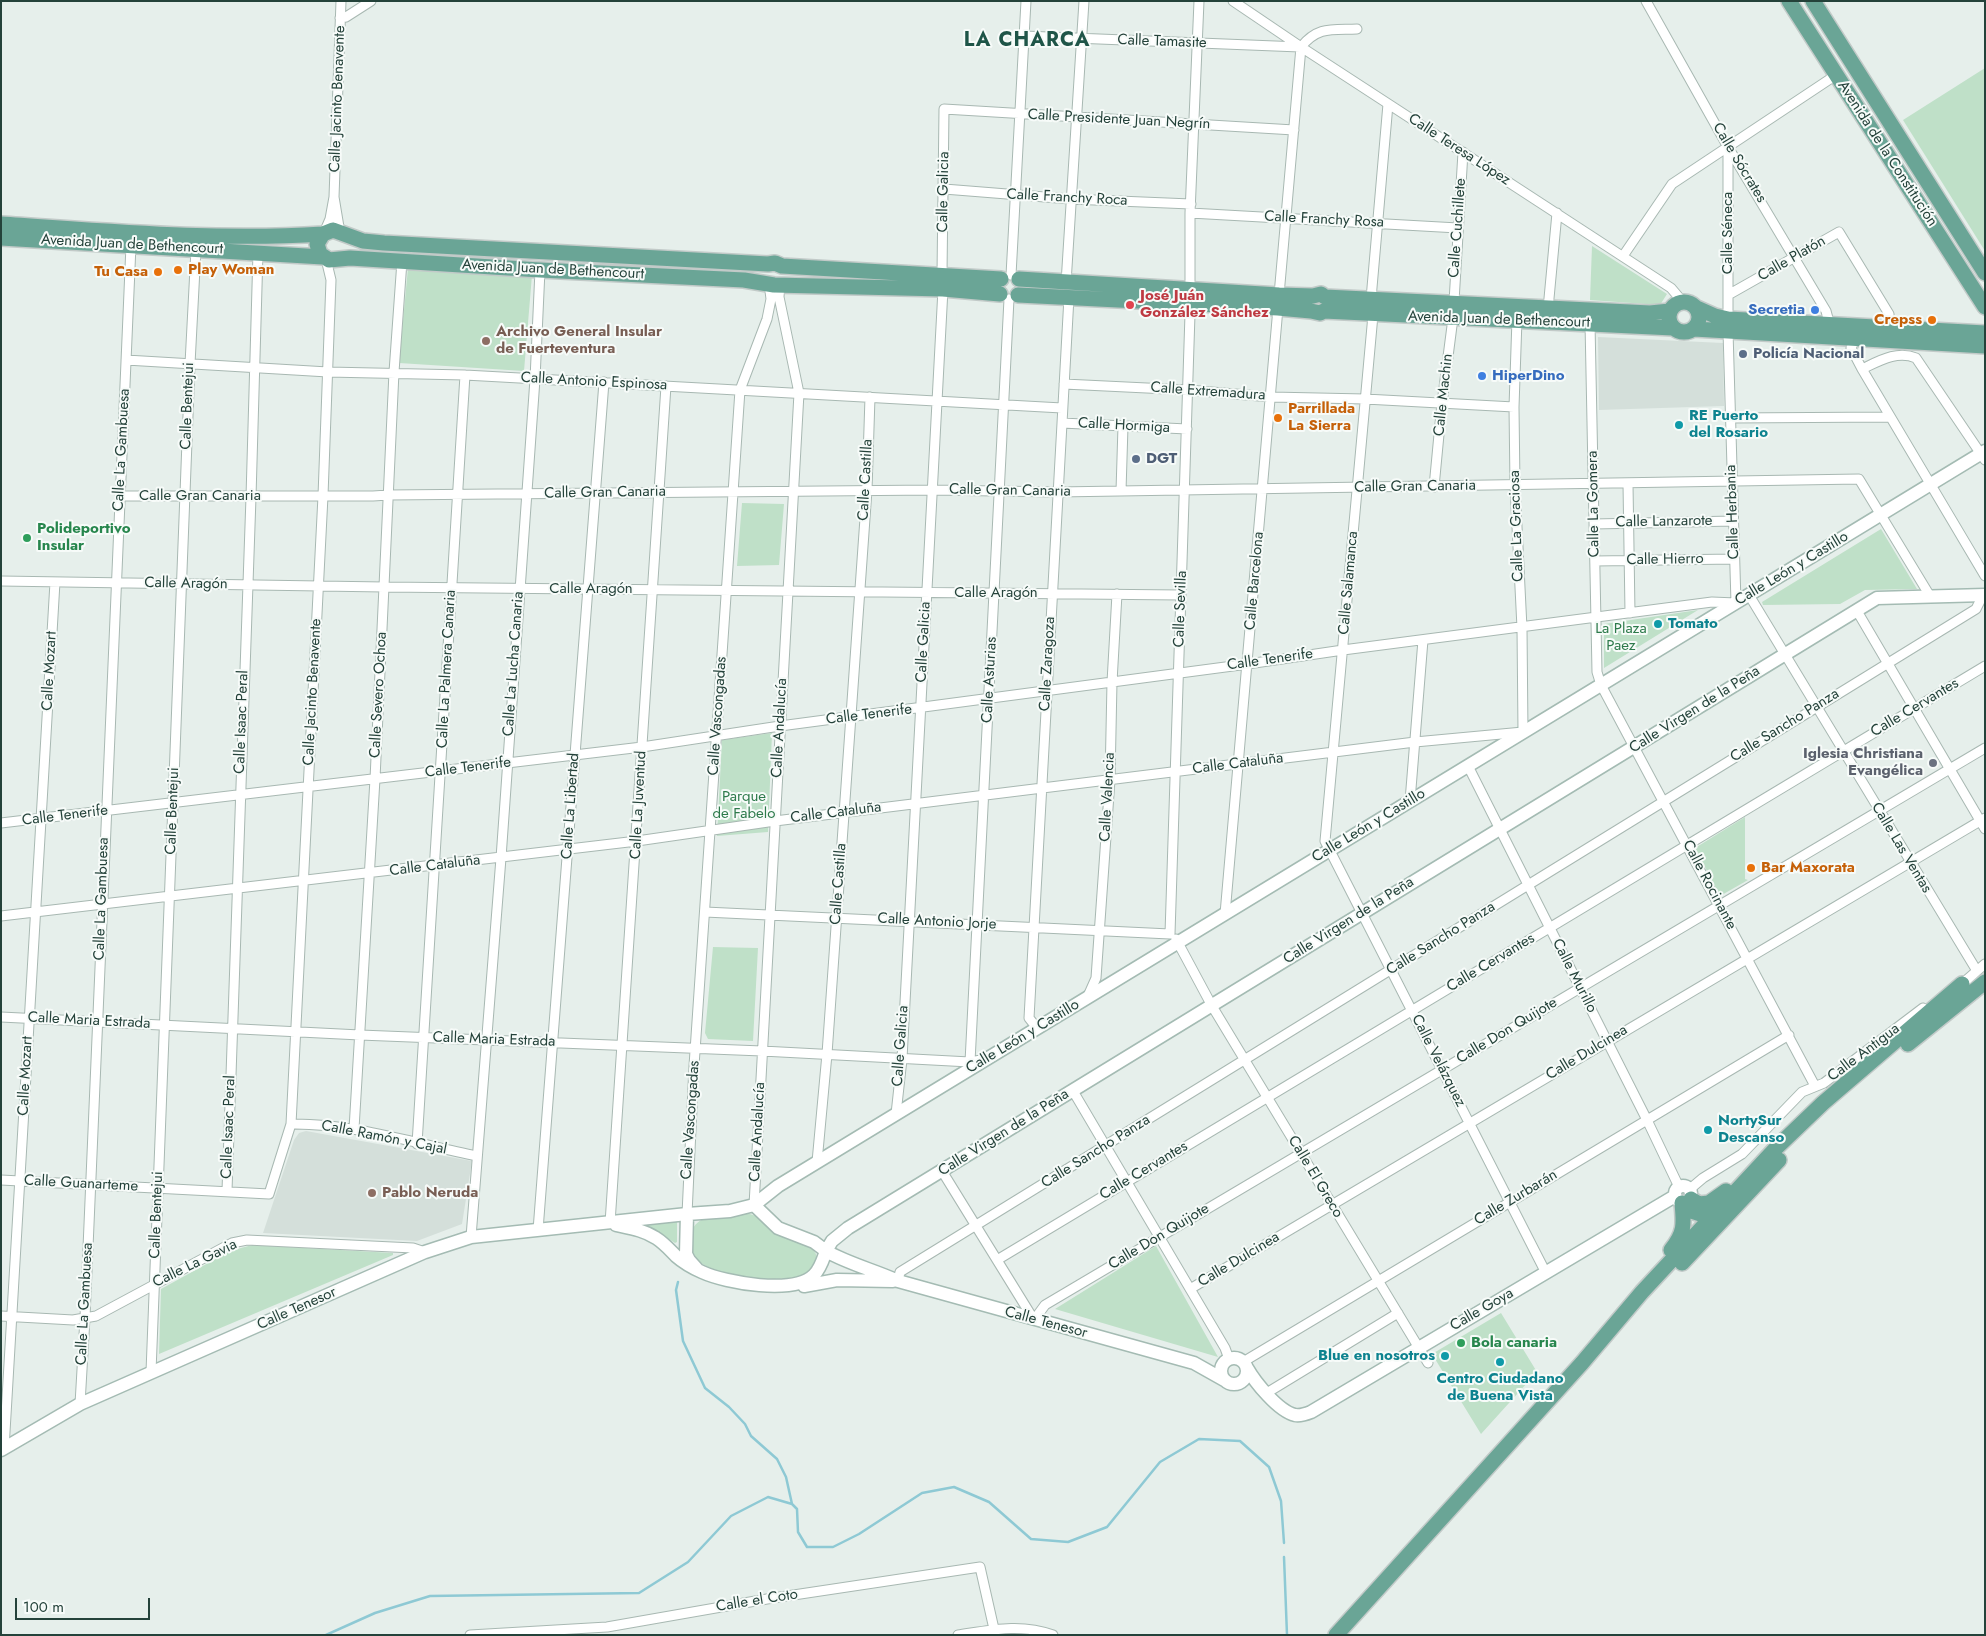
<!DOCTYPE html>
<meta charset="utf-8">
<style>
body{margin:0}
#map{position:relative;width:1986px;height:1636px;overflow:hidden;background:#e6efeb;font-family:Jost,sans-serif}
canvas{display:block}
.frame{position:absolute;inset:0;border:2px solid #24423a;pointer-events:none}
.scale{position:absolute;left:15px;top:1598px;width:135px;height:22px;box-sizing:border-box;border:2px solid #24423a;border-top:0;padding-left:6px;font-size:15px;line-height:18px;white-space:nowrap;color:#24423a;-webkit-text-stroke:4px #f7fbf9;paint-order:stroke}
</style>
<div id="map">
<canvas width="1986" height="1636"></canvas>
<div class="frame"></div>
<div class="scale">100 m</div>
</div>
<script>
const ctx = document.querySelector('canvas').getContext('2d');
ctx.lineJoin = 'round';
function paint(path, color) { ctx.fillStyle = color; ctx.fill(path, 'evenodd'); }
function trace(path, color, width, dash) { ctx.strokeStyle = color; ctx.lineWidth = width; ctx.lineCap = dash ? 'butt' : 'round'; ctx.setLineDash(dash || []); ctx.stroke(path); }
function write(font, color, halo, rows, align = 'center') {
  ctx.font = font + ' Jost,sans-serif'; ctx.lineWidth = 4; ctx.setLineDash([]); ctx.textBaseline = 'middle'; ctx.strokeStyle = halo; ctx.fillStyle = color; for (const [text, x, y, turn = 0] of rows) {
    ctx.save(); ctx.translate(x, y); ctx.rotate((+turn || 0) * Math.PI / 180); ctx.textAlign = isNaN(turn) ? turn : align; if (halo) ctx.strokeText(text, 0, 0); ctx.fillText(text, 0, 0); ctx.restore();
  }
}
paint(new Path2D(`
 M1598,337l125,6 1,63 -125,4z
 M306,1131l166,30 -10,63 -45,17 -154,-8 31,-93 5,-7z`), '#d4dfda');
paint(new Path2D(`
 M1985,68v183l-82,-131z
 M1592,246l75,48 -7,11 -70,-5z
 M408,268l124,7 -8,96 -125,-8z
 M742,503l42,1 -5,61 -42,1z
 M1881,529l36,60 -52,1 -25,14 -77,1 -1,-3z
 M1698,610l-94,58v-44z
 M772,733l-4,99 -51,4 5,-96z
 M1745,817v62l3,1 -28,16 -25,-48z
 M713,947l45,1 -5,93 -45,-2 -3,-6z
 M747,1213l9,3 16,15 39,16 5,7 1,8c-3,4 -5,10 -10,12 -23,10 -88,4 -107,-12 -8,-7 -9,-15 -8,-25 0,-9 2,-13 11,-18z
 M677,1220v22l-2,1 -28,-18z
 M252,1245l141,8v2l-234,99 2,-65 69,-38z
 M1156,1246l62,111 -163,-48z
 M1501,1313l36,59 -56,62 -49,-80z`), '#bfe0c8');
trace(new Path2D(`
 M678,1282l-2,8 7,51 22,47 24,19 16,17 6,12 26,23 9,18 6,27
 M1284,1557l3,78
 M326,1635l49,-22 55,-17 209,-3 49,-31 43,-46 37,-19 24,7 5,5 1,23 9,15h26l26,-13 63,-41 32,-6 35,15 42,37 37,3 39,-15 53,-65 39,-23 41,2 29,26 12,34 3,42`), '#8ec9d4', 2.5);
const street = new Path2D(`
 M1233,1l68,46 370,241 11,13
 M1646,1l82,146 98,164 4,15
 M340,18l6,-1 25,-16
 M1024,36l276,11
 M1301,47c17,-21 31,-17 56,-18
 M1728,147v172
 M944,189l126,10 121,5
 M334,197l7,-196
 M1190,213l268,15
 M324,233l6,-14 4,-22 6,36
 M1623,256l49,-72 164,-109
 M942,274l2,-165 350,21
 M1011,275l15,-274
 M1066,283l18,-282
 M1193,292l-3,-4v-75l9,-212
 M1279,295l22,-248
 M1728,295l111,-63 50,82 1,14
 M1371,299l17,-195
 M1548,309l9,-96
 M1373,315l-48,526 221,432
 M1590,323l7,349 4,13 214,401
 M1855,339l-4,9 11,21 123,207
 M126,360l202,12 137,3 597,33
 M1862,369c17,-8 35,-19 54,-11l69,102
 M1064,384l124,6 83,7 94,2 149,8
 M1731,418l159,-1
 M1062,423l125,6
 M1628,484l2,129
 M1434,487l8,-84 11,-85 10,-166
 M1121,491l2,-65
 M120,496h253l15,-1 545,-5 125,2 801,-13 71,117
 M1594,524l139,-3
 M1595,561l139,-2
 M1,581l383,6 797,8
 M1749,595l228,376
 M1857,611l128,218
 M1468,766l179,354 32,67
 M1410,801l13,-161
 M1,823l641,-76 138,-21 468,-62 95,-14 369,-48 24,1 -8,-272
 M705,912l465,22
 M1225,914l53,-606
 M1,916l636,-75 138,-20 640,-79 108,-10 -1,-104 -7,-142 -1,-79 3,-88
 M1170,934l20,-620 -4,-13
 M1176,939l36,67 216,357
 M1962,984l23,-20
 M1088,996l8,-18 14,-198 2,-98 5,-88
 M1,1017l359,18 402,16 208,11 11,-2
 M1037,1028l-8,-10 40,-721
 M970,1062l39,-763
 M1073,1091l152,257 4,11
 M896,1114l6,-55 41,-770
 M291,1124c61,-1 126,20 186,32
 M354,1129l21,-350 19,-407 8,-111
 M417,1144l48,-769
 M817,1162l10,-108 40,-564 3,-93
 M942,1171l92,149 11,-15 940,-557
 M1,1180l268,14 22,-70 32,-628 8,-216 -5,-21
 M1690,1189l13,-11 39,-24 60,-62 22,-9 99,-75
 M227,1191l24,-694 7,-245
 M754,1205l45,-812 -20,-96 1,-14
 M687,1214l7,-148 46,-676 27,-71 4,-20 -2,-16
 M610,1223c20,-279 39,-558 56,-837
 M538,1230l66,-848
 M471,1237l30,-379 34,-479 5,-109
 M997,1260l988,-594
 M898,1281l2,-9 1076,-663 7,-14
 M1190,1289l795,-471
 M1,1316l72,4 23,-4 136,-73 15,-3 166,8 12,4
 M1243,1362l546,-327
 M151,1372l39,-1008 6,-115
 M1265,1394l133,-81
 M80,1404l5,-86 46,-1073
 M4,1449l51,-867
 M470,1635l137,-8 160,-28 213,-32 14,62
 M958,1635c33,-5 63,-12 95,0`);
const secondary = new Path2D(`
 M1675 1194a8 8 0 1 1 16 0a8 8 0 1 1-16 0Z
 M754,1205l24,-19 1207,-735
 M616,1225c14,3 28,5 40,13 8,5 14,12 20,18 8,7 17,12 26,16 24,11 92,23 112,3 7,-7 9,-16 12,-24l-12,-9 -36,-14 -24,-23 -24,6 -43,3 -1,40 3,6 8,9
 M804,1286l33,-6 56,1
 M1221 1371a13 13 0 1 1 26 0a13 13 0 1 1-26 0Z
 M1247,1368c8,14 31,43 48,47 5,1 11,-1 16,-3l364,-216
 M1226,1381l-32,-18 -296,-82c-24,-11 -49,-17 -72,-30l6,-10 16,-13 1029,-630 108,-3
 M1,1450l79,-46 345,-152 46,-15 216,-23`);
const primary = new Path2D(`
 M1789,1l196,306
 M1813,1l172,272
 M1,224c107,7 215,17 322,10
 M1,238l322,19
 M1019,279l260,16 34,1 8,-2 4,3 325,16 20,-2
 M1000,294l-57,-5 -169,-4 -30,-5 -204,-10 -190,-12 -21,2 -9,-6 -3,-10 6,-10 10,-4 30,11 21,2 384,21 7,-1 7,3 219,13
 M1018,295l260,13 33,3 9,2 4,-2 349,17
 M1669 317a15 15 0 1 1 30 0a15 15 0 1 1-30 0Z
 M1697,308l18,8 13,3 257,14
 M1694,329l291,17
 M1908,1044l77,-62
 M1691,1199l8,5 10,-1 17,-12
 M1691,1211l12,4 16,-2
 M1671,1250c14,-17 13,-26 11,-47
 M1682,1263l97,-103
 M1336,1635l246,-272 60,-71 134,-144 47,-45 139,-119`);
trace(street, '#a8b8b2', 11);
trace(secondary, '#a4bbb3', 15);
trace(primary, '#c2cac8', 18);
trace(street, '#fff', 9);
trace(secondary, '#fff', 12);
trace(primary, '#6aa596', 15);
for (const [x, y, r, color] of [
 [178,270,5,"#e8710a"],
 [158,272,5,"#e8710a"],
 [1130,305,5,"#e0444e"],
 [1815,310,5,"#3f7fe0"],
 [1932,320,5,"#e8710a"],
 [486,341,5,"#8d6e63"],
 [1743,354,5,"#5c6f8a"],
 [1482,376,5,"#3f7fe0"],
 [1278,418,5,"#e8710a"],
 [1679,425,5,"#0f9aa8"],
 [1136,459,5,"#5c6f8a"],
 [27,538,5,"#2e9e5b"],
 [1658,624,5,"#0f9aa8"],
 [1933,763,5,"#6b7280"],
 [1751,868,5,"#e8710a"],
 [1708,1130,5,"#0f9aa8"],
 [372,1193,5,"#8d6e63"],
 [1461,1343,5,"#2e9e5b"],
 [1445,1356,5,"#0f9aa8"],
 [1500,1362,5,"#0f9aa8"]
]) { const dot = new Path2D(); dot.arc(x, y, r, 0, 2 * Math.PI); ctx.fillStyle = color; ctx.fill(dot); trace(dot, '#f7fbf9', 2); }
write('15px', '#24423a', '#f7fbf9', [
 ["Calle Tamasite",1162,42,2],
 ["Calle Jacinto Benavente",338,99,-88],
 ["Calle Presidente Juan Negrín",1119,120,3],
 ["Calle Teresa López",1459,150,33],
 ["Avenida de la Constitución",1887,154,57],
 ["Calle Sócrates",1739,163,59],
 ["Calle Galicia",944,192,-89],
 ["Calle Franchy Roca",1067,198,3],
 ["Calle Franchy Rosa",1324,220,3],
 ["Calle Cuchillete",1458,228,-86],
 ["Calle Séneca",1728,233,-90],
 ["Avenida Juan de Bethencourt",132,245,3],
 ["Calle Platón",1792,259,-30],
 ["Avenida Juan de Bethencourt",553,270,3],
 ["Avenida Juan de Bethencourt",1499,320,2],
 ["Calle Antonio Espinosa",594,382,3],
 ["Calle Extremadura",1208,392,4],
 ["Calle Machin",1444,395,-84],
 ["Calle Bentejui",188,406,-88],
 ["Calle Hormiga",1124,426,3],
 ["Calle La Gambuesa",122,450,-87],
 ["Calle Castilla",866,480,-87],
 ["Calle Gran Canaria",1415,487,-1],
 ["Calle Gran Canaria",1010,491,1],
 ["Calle Gran Canaria",605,493,-1],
 ["Calle Gran Canaria",200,496],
 ["Calle La Gomera",1594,504,-91],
 ["Calle Herbania",1733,512,-92],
 ["Calle Lanzarote",1664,522,-1],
 ["Calle La Graciosa",1517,526,-92],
 ["Calle Hierro",1665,560,-1],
 ["Calle León y Castillo",1792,569,-31],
 ["Calle Barcelona",1255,581,-85],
 ["Calle Salamanca",1349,583,-85],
 ["Calle Aragón",186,584,1],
 ["Calle Aragón",591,589],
 ["Calle Aragón",996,593],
 ["Calle Sevilla",1181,609,-88],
 ["Calle Galicia",924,642,-87],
 ["Calle Tenerife",1270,660,-8],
 ["Calle La Lucha Canaria",514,664,-86],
 ["Calle Zaragoza",1048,664,-87],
 ["Calle La Palmera Canaria",447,669,-87],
 ["Calle Mozart",50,671,-87],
 ["Calle Asturias",990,680,-87],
 ["Calle Jacinto Benavente",313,692,-87],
 ["Calle Severo Ochoa",379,695,-87],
 ["Calle Cervantes",1915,708,-31],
 ["Calle Virgen de la Peña",1695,710,-32],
 ["Calle Tenerife",869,715,-7],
 ["Calle Vascongadas",718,716,-86],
 ["Calle Isaac Peral",242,722,-88],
 ["Calle Sancho Panza",1785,726,-32],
 ["Calle Andalucía",780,728,-87],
 ["Calle Cataluña",1238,764,-7],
 ["Calle Tenerife",468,768,-7],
 ["Calle Valencia",1108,797,-87],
 ["Calle La Juventud",639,805,-87],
 ["Calle La Libertad",571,806,-86],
 ["Calle Bentejui",173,811,-88],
 ["Calle Cataluña",836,813,-7],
 ["Calle Tenerife",65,816,-7],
 ["Calle León y Castillo",1369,826,-31],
 ["Calle Las Ventas",1901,848,59],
 ["Calle Cataluña",435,866,-7],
 ["Calle Castilla",839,884,-86],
 ["Calle Rocinante",1709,885,62],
 ["Calle La Gambuesa",102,899,-88],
 ["Calle Virgen de la Peña",1349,921,-32],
 ["Calle Antonio Jorje",937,922,3],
 ["Calle Sancho Panza",1441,939,-32],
 ["Calle Cervantes",1491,963,-31],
 ["Calle Murillo",1574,976,63],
 ["Calle Maria Estrada",89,1021,3],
 ["Calle Don Quijote",1507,1031,-31],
 ["Calle León y Castillo",1023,1037,-31],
 ["Calle Maria Estrada",494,1040,2],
 ["Calle Galicia",901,1046,-86],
 ["Calle Dulcinea",1587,1053,-31],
 ["Calle Antigua",1864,1053,-37],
 ["Calle Velázquez",1438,1061,63],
 ["Calle Mozart",26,1076,-87],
 ["Calle Vascongadas",691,1120,-86],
 ["Calle Isaac Peral",229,1127,-88],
 ["Calle Andalucía",758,1132,-87],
 ["Calle Virgen de la Peña",1004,1133,-32],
 ["Calle Ramón y Cajal",384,1138,11],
 ["Calle Sancho Panza",1096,1152,-32],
 ["Calle Cervantes",1144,1171,-31],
 ["Calle El Greco",1315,1177,59],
 ["Calle Guanarteme",81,1184,3],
 ["Calle Zurbarán",1516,1198,-31],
 ["Calle Bentejui",157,1215,-88],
 ["Calle Don Quijote",1159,1237,-31],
 ["Calle Dulcinea",1239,1260,-31],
 ["Calle La Gavia",195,1264,-26],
 ["Calle La Gambuesa",85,1304,-87],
 ["Calle Tenesor",297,1309,-24],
 ["Calle Goya",1482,1310,-30],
 ["Calle Tenesor",1046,1323,15],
 ["Calle el Coto",757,1601,-9]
]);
write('bold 15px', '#c56008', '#f7fbf9', [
 ["Play Woman",188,270],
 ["Tu Casa",148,272,"right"],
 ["Crepss",1922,320,"right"],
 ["Parrillada",1288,409],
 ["La Sierra",1288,426],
 ["Bar Maxorata",1761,868]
], 'left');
write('bold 15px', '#be3a42', '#f7fbf9', [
 ["José Juán",1140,296],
 ["González Sánchez",1140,313]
], 'left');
write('bold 15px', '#366cbe', '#f7fbf9', [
 ["Secretia",1805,310],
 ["HiperDino",1492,376,"left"]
], 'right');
write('bold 15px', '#785e54', '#f7fbf9', [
 ["Archivo General Insular",496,332],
 ["de Fuerteventura",496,349],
 ["Pablo Neruda",382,1193]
], 'left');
write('bold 15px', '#4e5e75', '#f7fbf9', [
 ["Policía Nacional",1753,354],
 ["DGT",1146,459]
], 'left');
write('bold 15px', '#0d838f', '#f7fbf9', [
 ["RE Puerto",1689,416],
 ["del Rosario",1689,433],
 ["Tomato",1668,624],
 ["NortySur",1718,1121],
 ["Descanso",1718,1138],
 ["Blue en nosotros",1435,1356,"right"],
 ["Centro Ciudadano",1500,1379,"center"],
 ["de Buena Vista",1500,1396,"center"]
], 'left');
write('bold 15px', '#27864d', '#f7fbf9', [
 ["Polideportivo",37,529],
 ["Insular",37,546],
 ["Bola canaria",1471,1343]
], 'left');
write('15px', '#2d7a4b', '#f7fbf9', [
 ["La Plaza",1621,629],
 ["Paez",1621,646],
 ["Parque",744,797],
 ["de Fabelo",744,814]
]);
write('bold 15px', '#5b616d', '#f7fbf9', [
 ["Iglesia Christiana",1923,754],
 ["Evangélica",1923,771]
], 'right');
ctx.letterSpacing = '1px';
write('bold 20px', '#1f5548', '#f7fbf9', [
 ["LA CHARCA",1027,41]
]);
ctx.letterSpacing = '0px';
</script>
